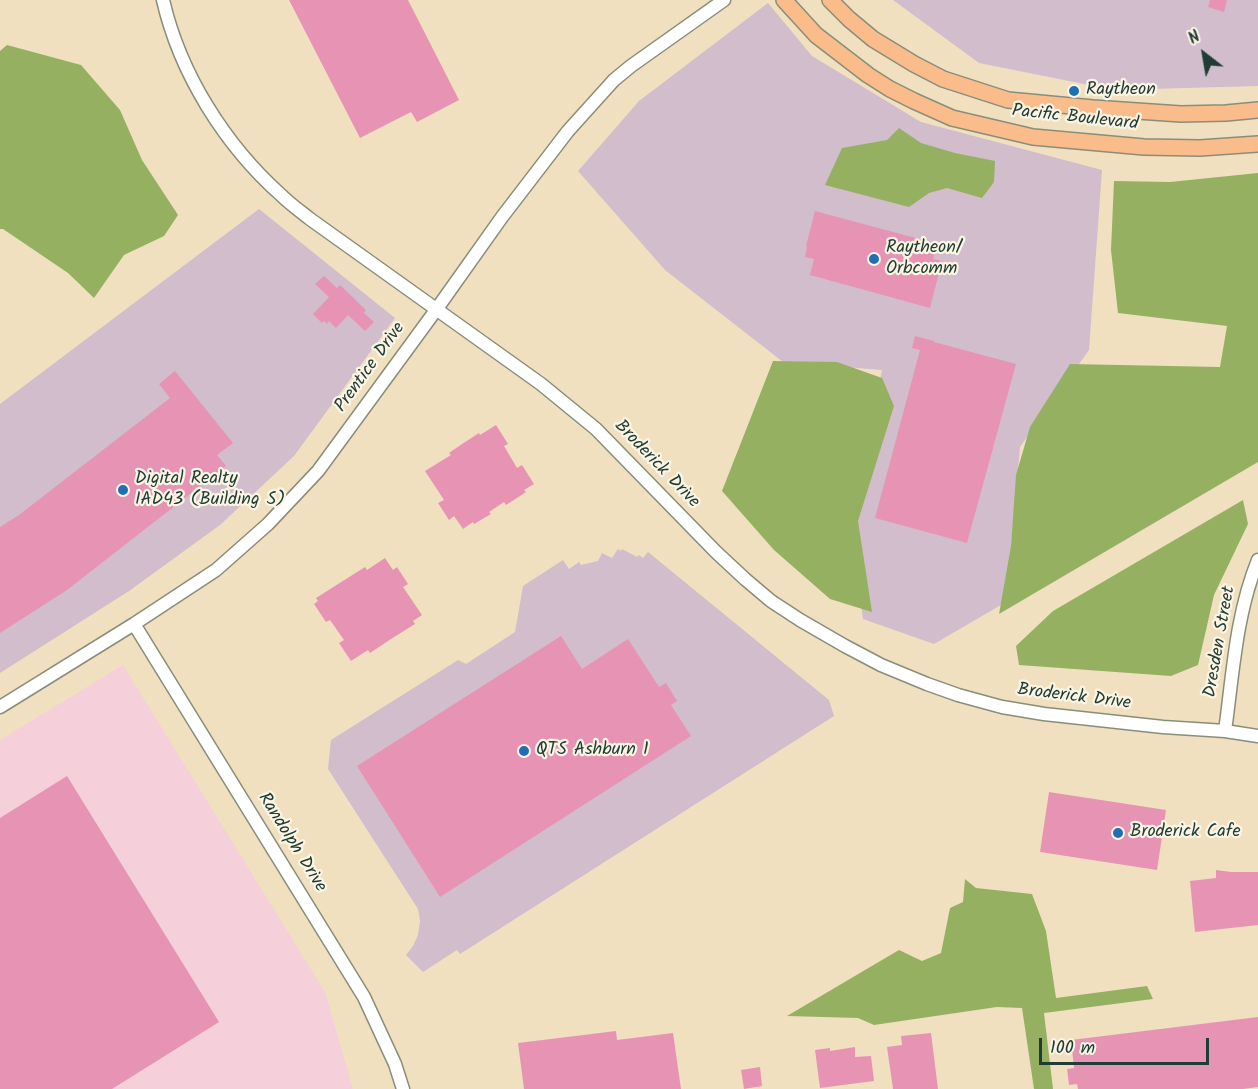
<!DOCTYPE html>
<style>
body{margin:0}
#map{position:relative;width:1258px;height:1089px;overflow:hidden;background:#f0e0c0;font-family:Kalam,sans-serif}
canvas{display:block}
.north{position:absolute;left:1174px;top:24px;width:60px;height:60px;-webkit-text-stroke:4px #fcf5e5;paint-order:stroke;rotate:329deg;font-size:16px;font-weight:700;line-height:24px;text-align:center;color:#1f3d34}
.north::after{content:'';display:block;margin:auto;width:21px;height:27px;background:#1f3d34;clip-path:polygon(50% 0,100% 100%,50% 72%,0 100%)}
.scale{position:absolute;left:1039px;top:1038px;width:170px;height:27px;box-sizing:border-box;border:3px solid #1f3d34;border-top:0;padding-left:8px;font-size:18px;line-height:21px;white-space:nowrap;color:#1f3d34;-webkit-text-stroke:4px #fcf5e5;paint-order:stroke}
</style>
<div id="map">
<canvas width="1258" height="1089"></canvas>
<div class="north">N</div>
<div class="scale">100 m</div>
</div>
<script>
const ctx = document.querySelector('canvas').getContext('2d');
ctx.lineJoin = 'round';
function paint(path, color) { ctx.fillStyle = color; ctx.fill(path, 'evenodd'); }
function trace(path, color, width, dash) { ctx.strokeStyle = color; ctx.lineWidth = width; ctx.lineCap = dash ? 'butt' : 'round'; ctx.setLineDash(dash || []); ctx.stroke(path); }
function write(font, color, halo, rows, align = 'center') {
  ctx.font = font + ' Kalam,sans-serif'; ctx.lineWidth = 4.5; ctx.setLineDash([]); ctx.textBaseline = 'middle'; ctx.strokeStyle = halo; ctx.fillStyle = color; for (const [text, x, y, turn = 0] of rows) {
    ctx.save(); ctx.translate(x, y); ctx.rotate((+turn || 0) * Math.PI / 180); ctx.textAlign = isNaN(turn) ? turn : align; if (halo) ctx.strokeText(text, 0, 0); ctx.fillText(text, 0, 0); ctx.restore();
  }
}
paint(new Path2D(`
 M123,665l202,327 28,97h-353v-349z`), '#f5cfd9');
paint(new Path2D(`
 M893,0h365v86l-144,4 -135,-27z
 M768,3l44,53 109,66 181,48 -13,180 -69,97 -14,155 -72,42 -71,-25 -13,-93 32,-156 -99,-8 -118,-92 -87,-99 61,-70z
 M259,209l136,109 -101,138 -74,69 -91,66 -129,82v-269z
 M618,549l3,2 1,-2 15,8 2,-2 4,3 5,-6 181,148 5,16 -374,238 -3,-4 -34,22 -17,-17 7,-9 5,-11 2,-14 -2,-12 -90,-140 3,-29 127,-80 8,4 49,-32 8,-46 40,-26 6,9 10,-7 2,3 17,-4 4,-8 10,5z`), '#d1bdcb');
paint(new Path2D(`
 M7,45l74,20 39,45 22,50 36,55 -14,21 -40,19 -30,43 -26,-25 -65,-44h-3v-178z
 M899,128l22,15 34,10 40,8 -1,21 -12,16 -35,-10 -18,5 -20,14 -84,-22 17,-37 45,-8z
 M1258,173v289l-259,152 12,-68 5,-71 14,-48 40,-63 150,3 7,-41 -109,-13 -7,-63 3,-69 56,1z
 M773,361l64,1 45,16 12,28 -36,115 14,91 -42,-13 -56,-49 -52,-59z
 M1243,500l5,24 -34,71 -16,70 -27,11 -152,-11 -3,-19 37,-35z
 M965,879l11,9 56,6 14,37 10,67 91,-12 6,13 -109,14 9,76h-19l-12,-81 -25,-1 -123,18 -16,-7 -71,-2 112,-66 23,11 19,-8 9,-45 13,-6z`), '#96b062');
paint(new Path2D(`
 M289,0h119l51,100 -42,22 -6,-10 -51,26z
 M1210,0h17l-3,12 -16,-5z
 M815,211l123,33 -5,15 9,2 -12,47 -120,-33 4,-16 -9,-2 2,-10 -1,-1z
 M324,276l13,12 3,-3 26,25 -2,3 10,9 -9,9 -17,-16 -12,13 -7,-7 -2,3 -3,-3 -2,2 -9,-9 16,-17 -14,-13z
 M915,336l19,5v1l82,22 -49,179 -92,-25 45,-168 -8,-2z
 M175,371l58,72 -16,12 9,11 -159,124 -67,43v-106l19,-12 151,-117 -11,-14z
 M496,425l12,19 -4,2 13,22 5,-3 12,19 -10,6 2,2 -9,6 -11,7 -2,-3 -15,10 2,2 -17,10 -1,-2 -10,7 -9,-13 -5,4 -11,-17 6,-3 -19,-29 26,-16 -2,-2 13,-9 17,-11 1,2z
 M385,558l8,12 4,-3 11,17 -5,3 19,28 -9,6 2,3 -24,15 -21,14 -2,-3 -17,11 -12,-18 5,-3 -14,-20 -4,2 -12,-18 4,-3 -2,-3 49,-31 2,3z
 M561,636l21,33 46,-30 31,48 7,-4 11,18 -6,4 20,31 -251,161 -83,-131z
 M67,776l152,246 -107,67h-112v-271z
 M1049,792l117,18 -9,60 -117,-18z
 M1216,870l15,2h27v53l-63,7 -5,-51 26,-3z
 M1258,1017v70l-15,2h-165l-1,-5 -8,1 -2,-16 7,-1 -3,-28z
 M616,1031l1,9 56,-7 8,56h-157l-6,-46z
 M931,1033l7,56h-45l-6,-42 15,-2 -1,-9z
 M855,1047v10l16,-1 3,25 -54,7 -5,-38 15,-2v3z
 M760,1067l2,19 -18,3 -3,-19z`), '#e794b4');
const minor = new Path2D(`
 M163,0c17,74 62,145 118,195 9,9 19,16 29,24l231,165 55,45 120,123 29,27 26,22 29,19 45,26 36,19 46,19 31,11 44,12 42,7 119,13 62,4 33,5
 M134,624l230,373 31,67 8,25
 M0,707l134,-83 82,-54 52,-46 50,-53 118,-161 66,-93 66,-86 46,-51 17,-14 93,-66
 M1225,731c8,-58 11,-117 33,-171`);
const major = new Path2D(`
 M784,0l32,35 52,40 22,14 24,12 38,17 81,19 111,10 56,1 58,-4
 M830,0l19,19 24,20 41,25 29,15 65,21 85,8 88,6 45,-1 32,-3`);
trace(minor, '#888e7a', 15);
trace(major, '#888e7a', 18);
trace(minor, '#fff', 12);
trace(major, '#fabc8b', 15);
for (const [x, y, r, color] of [
 [1074,91,6,"#1f6fb2"],
 [874,259,6,"#1f6fb2"],
 [123,490,6,"#1f6fb2"],
 [524,751,6,"#1f6fb2"],
 [1118,833,6,"#1f6fb2"]
]) { const dot = new Path2D(); dot.arc(x, y, r, 0, 2 * Math.PI); ctx.fillStyle = color; ctx.fill(dot); trace(dot, '#fcf5e5', 2); }
write('18px', '#1f3d34', '#fcf5e5', [
 ["Raytheon",1086,91],
 ["Raytheon/",886,249],
 ["Orbcomm",886,270],
 ["Digital Realty",135,480],
 ["IAD43 (Building S)",135,501],
 ["QTS Ashburn 1",536,751],
 ["Broderick Cafe",1130,833]
], 'left');
write('18px', '#1f3d34', '#fcf5e5', [
 ["Pacific Boulevard",1075,119,6],
 ["Prentice Drive",371,368,-54],
 ["Broderick Drive",656,465,46],
 ["Dresden Street",1221,642,-80],
 ["Broderick Drive",1074,698,7],
 ["Randolph Drive",291,843,58]
]);
</script>
